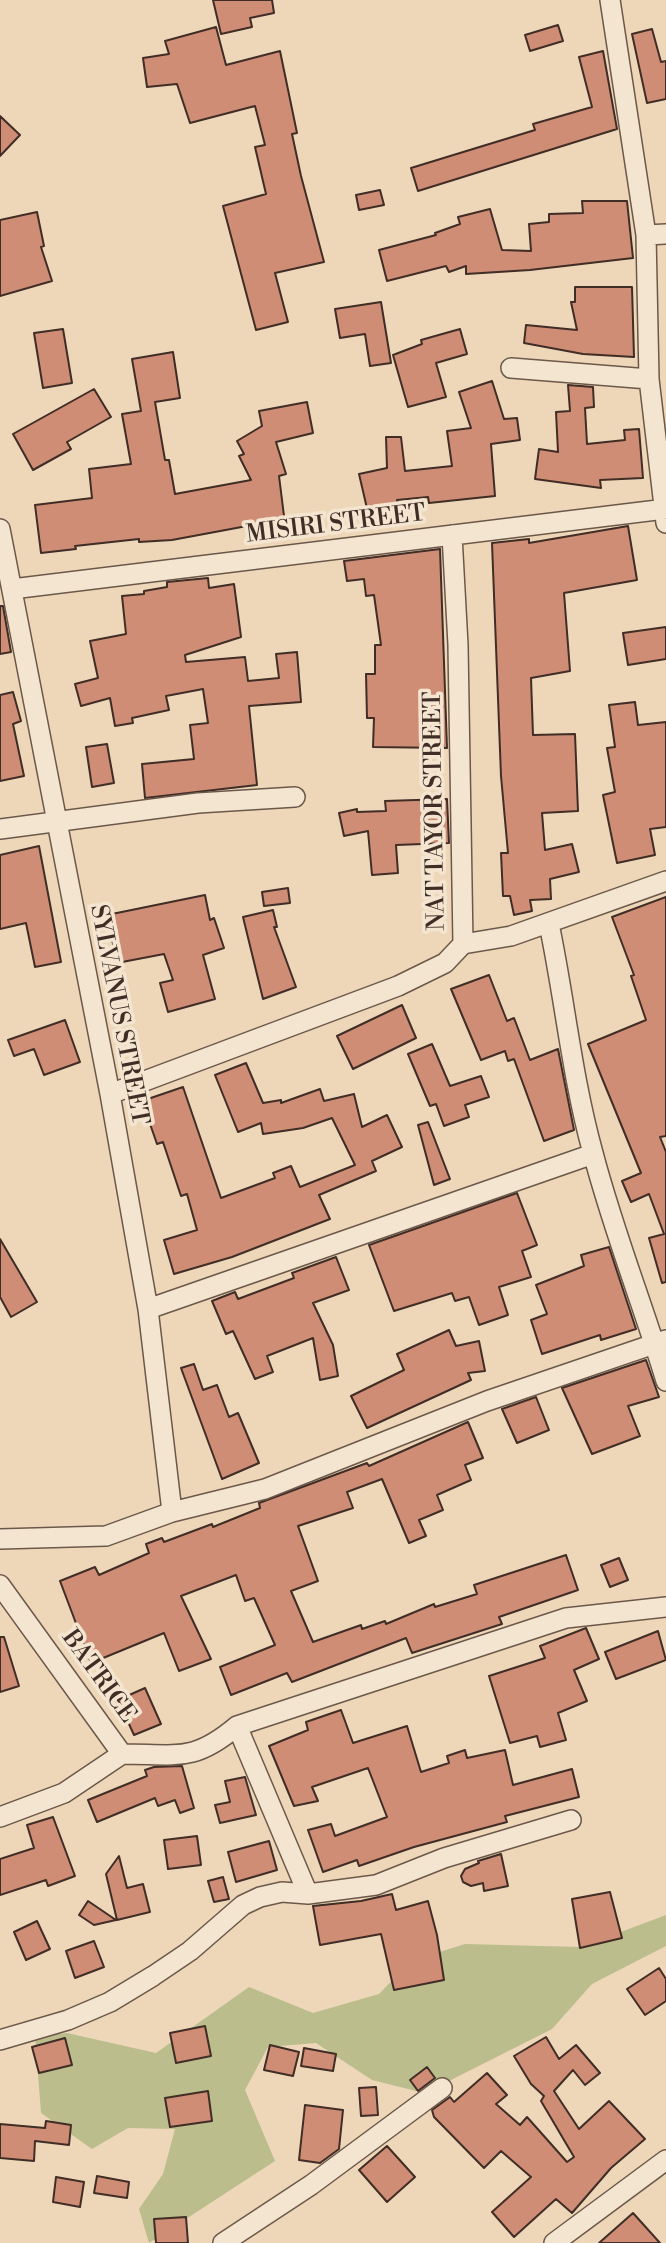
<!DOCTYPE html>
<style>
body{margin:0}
canvas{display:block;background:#eed7b8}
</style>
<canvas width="666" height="2243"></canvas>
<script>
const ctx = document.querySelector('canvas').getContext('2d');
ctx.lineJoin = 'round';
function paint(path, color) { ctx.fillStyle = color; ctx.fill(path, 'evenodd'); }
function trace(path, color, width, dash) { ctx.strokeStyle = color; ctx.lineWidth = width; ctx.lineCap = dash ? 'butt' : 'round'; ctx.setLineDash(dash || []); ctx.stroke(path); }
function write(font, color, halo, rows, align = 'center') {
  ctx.font = font + ' "Libre Bodoni",serif'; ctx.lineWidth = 7; ctx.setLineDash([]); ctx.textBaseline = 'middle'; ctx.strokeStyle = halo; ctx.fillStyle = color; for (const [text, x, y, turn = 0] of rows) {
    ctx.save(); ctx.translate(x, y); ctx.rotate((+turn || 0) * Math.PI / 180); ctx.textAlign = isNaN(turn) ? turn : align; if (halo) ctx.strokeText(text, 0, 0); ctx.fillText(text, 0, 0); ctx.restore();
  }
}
paint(new Path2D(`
 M666,1915v31l-74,38 -40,45 -101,51 -35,11 -44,-11 -56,-37 -48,4 -23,43 30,71 -126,82 -10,-34 24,-35 12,-45 -47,-1 -36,21 -51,-36 -6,-77 32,-3 89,20 93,-66 64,26 66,-19 32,-33 54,-17 116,3z`), '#bbbd8d');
const building = new Path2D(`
 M213,0h59l2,13 -24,5 2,9 -31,7z
 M558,25l5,16 -33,10 -5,-16z
 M216,27l10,38 54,-14 17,82 -5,1 9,42 23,86 -49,11 13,49 -32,8 -33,-124 43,-12 -11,-47 10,-2 -10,-39 -65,17 -13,-39 -30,3 -4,-29 26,-4 -4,-13z
 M652,29l9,33 5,-1v38l-19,4 -15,-69z
 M603,51l14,78 -199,62 -7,-23 124,-38 -2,-6 59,-17 -13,-50z
 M0,116l20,19 -20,21z
 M380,190l4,15 -25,5 -3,-15z
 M582,201h45l6,57 -103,12 -64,4v-8l-17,6 -3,-6 -59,15 -8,-31 57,-15 -1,-2 25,-9 -2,-7 32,-8 12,41 29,1 -2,-27 20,-2v-8l34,-1z
 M37,212l7,34 -3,1 11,34 -52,15v-76z
 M575,287h57l2,70 -51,-3 -59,-11 2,-18 51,5 -6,-28h4z
 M381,302l10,61 -21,3 -5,-32 -25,4 -5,-29z
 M63,329l9,54 -29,5 -9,-55z
 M460,329l7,25 -31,9 10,34 -38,10 -15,-52 29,-11 -1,-4z
 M173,352l7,46 -25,4 10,58h4l6,34 76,-14 -12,-24 5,-2 -7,-13 25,-15 -3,-15 48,-9 6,31 -37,9 10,32 -7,2 6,48 -38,5v-3l-75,14 -33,2v-3l-64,7 1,3 -35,4 -6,-48 57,-7 -3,-29 42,-5 -9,-50 19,-3 -9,-52z
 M492,381l12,38 13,-1 3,22 -29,4 4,52 -66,7 -1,-6 -31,3 2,10 -30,7 -10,-43 28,-6 -1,-31h15l4,34 47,-5 -5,-35 24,-3 -12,-36z
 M568,385l25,2 1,20 -9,1 2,36 38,-4 -1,-10 15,-1 4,49 -43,2 1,8 -66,-9 4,-30 19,3 -2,-40 14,-1z
 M94,389l17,28 -44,25 4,7 -38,21 -20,-36z
 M628,526l9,54 -73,13 6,78 -39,7 2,57 42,-1 3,77 -36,2 3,37 27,-6 7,28 -29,7 1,20 -21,1 2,11 -18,4 -4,-19h-7l-2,-43h7l-7,-77 -9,-233 37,-4v4z
 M440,549l7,199 -74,-1 1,-29h-7l-1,-44h9v-29h6l-7,-50 -8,1 -2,-17 -17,2 -3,-20z
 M208,578l1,10 25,-4 7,53 -56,18 1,7 59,-5 3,24 31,-3 -3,-24 21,-2 4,50 -52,4 8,79 -112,13 -3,-34 52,-5 -4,-34 18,-2 -5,-34 -37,7 3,14 -37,8 1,5 -18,3 -5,-28 -29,8 -6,-22 23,-6 -8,-37 36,-7 -4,-38 22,-2v-3l23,-4v-5z
 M0,606h3l8,46 -11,2z
 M666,627v32l-38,6 -5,-32z
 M13,692l8,29 -8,3 11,52 -24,5v-86z
 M635,702l3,23 28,-3v105l-16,2 5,26 -38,8 -14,-68 12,-3 -8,-44 8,-1 -6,-42z
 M107,744l7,39 -22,4 -6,-40z
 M447,799l2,44 -53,2 2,28 -26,2 -4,-44 -24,5 -5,-23 18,-4v3l29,-1 -1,-10z
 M39,846l22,116 -26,5 -9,-44 -26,6v-74z
 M288,888l2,15 -26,3 -2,-14z
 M205,895l5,25 4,-2 10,30 -21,7 12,44 -47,13 -8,-29 13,-3 -9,-26 -47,9 -10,-48z
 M666,897v239l-6,1 6,15v130l-4,1 -13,-45 15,-4 -15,-40 -18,8 -9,-21 19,-8 -53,-129 58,-24 -15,-44 3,-1 -22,-58z
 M273,910l4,17h-3l22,60 -33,12 -20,-82z
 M489,975l18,46 7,-3 16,42 28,-11 16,81 -30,11 -30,-82 -6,2 -3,-10 -24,9 -30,-71z
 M402,1005l14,33 -63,31 -16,-33z
 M65,1020l15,42 -36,13 -10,-26 -20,7 -6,-16z
 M432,1044l18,42 31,-10 8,21 -24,8 4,12 -25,9 -8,-22 -6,2 -22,-52z
 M246,1063l17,40 18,-3v3l39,-14 4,12 30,-7 8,33 25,-12 15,32 -30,14 4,10 -57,24 11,24 -98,38 -58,17 -10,-34 33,-10 -10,-36 -6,2 -18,-54 -6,2 -15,-43 41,-14 38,111 54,-20 -2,-5 18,-7 9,21 55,-22 -23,-47 -29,10 -40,6 -2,-11 -23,9 -23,-57z
 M428,1122l22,57 -16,6 -16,-60z
 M517,1193l20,52 -15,6 9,26 -32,10 9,28 -29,10 -10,-28 -14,4 -3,-8 -58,18 -25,-66z
 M0,1239l37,63 -26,15 -11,-20z
 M609,1247l27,82 -35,11 -1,-5 -58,19 -11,-34 16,-6 -11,-29 48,-19 -3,-11z
 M336,1257l13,33 -36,13 20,42 5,31 -18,4 -7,-42 -46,18 6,16 -18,7 -22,-48 -7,3 -14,-33 23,-9 3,7 56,-21 -2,-5z
 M449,1330l7,16 23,-5 6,30 -17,2 3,7 -104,48 -16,-32 53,-26 -7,-16z
 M646,1360l13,37 -31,9 12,30 -48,18 -30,-66z
 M194,1364l9,26 14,-5 12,32 9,-4 21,50 -37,16 -41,-111z
 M536,1397l13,33 -32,13 -15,-34z
 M468,1422l15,36 -18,7 6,15 -34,15 6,15 -24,10 7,16 -17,7 -27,-64 -35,13 6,16 -55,18 20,55 -27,10 22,51 48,-17 1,4 23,-8 1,3 48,-20 1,3 42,-13 -3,-9 92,-30 12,35 -79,27 3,7 -90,29 -6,-15 -114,44 -5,-9 -56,22 -11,-28 55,-22 -21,-47 -9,3 -9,-26 -55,21 30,63 -32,12 -15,-38 -73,30 -31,-82 35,-14 4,8 50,-22 -3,-9 16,-6 2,4 48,-18 1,3 47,-19 -1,-5 108,-40 2,3z
 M619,1558l9,22 -18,7 -9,-22z
 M586,1628l13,31 -25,11 13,31 -29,12 8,27 -26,7 -3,-11 -27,7 -21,-67 56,-18 -5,-12z
 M658,1631l8,29 -50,19 -11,-27z
 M0,1637h4l15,49 -19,6z
 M145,1688l16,36 -27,11 -16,-35z
 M341,1710l12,33 54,-17 14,46 28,-9 -2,-7 18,-6 2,8 38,-8 8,35 59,-16 7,28 -74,19 2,6 -93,25 -55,19 -2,-6 -34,12 -15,-42 23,-6 4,12 52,-19 -19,-49 -56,19 6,14 -24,5 -25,-60 39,-16 -2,-8z
 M182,1766l12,42 -14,5 -5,-13 -17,6 -3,-8 -58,24 -9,-22 59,-24 -2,-6 9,-3z
 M245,1777l11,38 -36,8 -5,-18 15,-3 -5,-21z
 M53,1817l22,59 -27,10 -2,-6 -46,15v-36l34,-11 -7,-23z
 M197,1836l4,29 -33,4 -4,-29z
 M269,1841l8,29 -41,12 -8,-30z
 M501,1854l7,32 -24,5 -1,-8 -12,3 -8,-4 -2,-6 4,-7 14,-6 -1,-2z
 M119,1856l8,32 16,-4 7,28 -33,8 -11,-46z
 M223,1877l6,22 -15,3 -6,-21z
 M610,1892l12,46 -42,10 -8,-49z
 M392,1894l4,16 32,-9 9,34 7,45 -50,10 -13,-56 -61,11 -7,-39 48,-5z
 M88,1901l28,19 -22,5 -15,-10z
 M37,1921l13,28 -24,11 -12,-28z
 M94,1941l10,26 -29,11 -9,-27z
 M659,1968l7,11v22l-21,14 -18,-26z
 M205,2026l6,30 -35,7 -6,-30z
 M546,2037l13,22 17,-14 24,28 -15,12 -12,-15 -19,21 25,38 30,-28 36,38 -34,29 -39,45 -16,-14 -42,38 -22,-25 39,-35 -30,-26 -17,17 -50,-51 -2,-7 18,-13 4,5 33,-29 20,22 -11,9 24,21 7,-8 40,45 7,-5 -33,-56 3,-5 -13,-12 -17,-28z
 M65,2038l7,27 -33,8 -7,-26z
 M270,2045l29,7 -6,24 -29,-6z
 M304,2048l32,6 -3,17 -32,-5z
 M427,2067l8,11 -17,13 -8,-11z
 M376,2087l2,28 -17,1 -2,-28z
 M208,2091l4,30 -42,6 -5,-29z
 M305,2105l38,5 -4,39 -19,14 -21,-3z
 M46,2121l25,4 -2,20 -34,-4 -1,20 -34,-3v-34l45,4z
 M387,2146l28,31 -28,25 -28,-32z
 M97,2176l32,6 -2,16 -33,-5z
 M56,2177l28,5 -4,25 -27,-5z
 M633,2213l27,30h-61z
 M186,2217l2,26h-32l-2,-24z`);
paint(building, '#cf8d76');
trace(building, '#402d25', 2);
const minor = new Path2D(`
 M610,0l36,235 3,144 17,144
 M646,235l20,-1
 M511,368l138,11
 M0,529l110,565 38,215 24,203
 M452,535l6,110 5,299
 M12,589l654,-80
 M0,829l198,-26 97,-6
 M549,924c16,76 23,154 44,229 20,77 50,152 73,228
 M463,944l48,-8 155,-55
 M110,1094l288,-108 47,-23 18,-19
 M148,1309l445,-155
 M0,1539l106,-3 66,-24 93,-23 222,-88 179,-61
 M0,1585l122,169
 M237,1726l71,168
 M122,1754c55,0 71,9 115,-28l329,-108 100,-11
 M0,1817l64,-24 58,-39
 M0,2040l68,-20 42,-18 43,-26 37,-25 53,-46 17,-8 22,-5 26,2 68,-9 68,-27 127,-38
 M223,2243l88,-58 131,-97
 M554,2243l112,-83`);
trace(minor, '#6c584a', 22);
trace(minor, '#f4e5d1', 19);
write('24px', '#402d25', '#f4e5d1', [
 ["MISIRI STREET",336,525,-7],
 ["NAT TAYOR STREET",436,811,-91],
 ["SYLVANUS STREET",118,1015,79],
 ["BATRICE",98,1677,54]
]);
</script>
